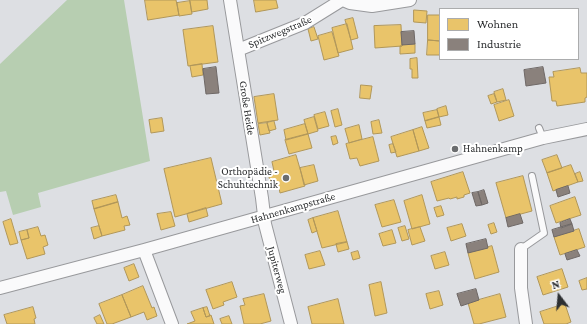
<!DOCTYPE html>
<meta charset="utf-8">
<style>
body{margin:0}
#map{position:relative;width:587px;height:324px;overflow:hidden;background:#dddfe3;font-family:"Crimson Pro",serif}
canvas{display:block}
.legend{position:absolute;left:439px;top:8px;width:140px;height:52px;box-sizing:border-box;background:#fff;border:1px solid #abacad;margin:0;padding:5px 7px;list-style:none;font-size:12px;color:#2d2f31}
.legend li{display:flex;align-items:center;gap:8px;height:20px}
.legend b{width:20px;border:1px solid #abacad}
.north{position:absolute;left:539px;top:276px;width:40px;height:40px;-webkit-text-stroke:3px #fff;paint-order:stroke;rotate:344deg;font-size:11px;font-weight:700;line-height:16px;text-align:center;color:#2d2f31}
.north::after{content:'';display:block;margin:auto;width:14px;height:18px;background:#2d2f31;clip-path:polygon(50% 0,100% 100%,50% 72%,0 100%)}
</style>
<div id="map">
<canvas width="587" height="324"></canvas>
<ul class="legend">
<li><b style="height:11px;background:#e9c46a"></b>Wohnen</li>
<li><b style="height:11px;background:#8a817c"></b>Industrie</li>
</ul>
<div class="north">N</div>
</div>
<script>
const ctx = document.querySelector('canvas').getContext('2d');
ctx.lineJoin = 'round';
function paint(path, color) { ctx.fillStyle = color; ctx.fill(path, 'evenodd'); }
function trace(path, color, width, dash) { ctx.strokeStyle = color; ctx.lineWidth = width; ctx.lineCap = dash ? 'butt' : 'round'; ctx.setLineDash(dash || []); ctx.stroke(path); }
function write(font, color, halo, rows, align = 'center') {
  ctx.font = font + ' "Crimson Pro",serif'; ctx.lineWidth = 4; ctx.setLineDash([]); ctx.textBaseline = 'middle'; ctx.strokeStyle = halo; ctx.fillStyle = color; for (const [text, x, y, turn = 0] of rows) {
    ctx.save(); ctx.translate(x, y); ctx.rotate((+turn || 0) * Math.PI / 180); ctx.textAlign = isNaN(turn) ? turn : align; if (halo) ctx.strokeText(text, 0, 0); ctx.fillText(text, 0, 0); ctx.restore();
  }
}
paint(new Path2D(`
 M67,0h57l26,161 -112,32 3,14 -28,8 -7,-24 -6,1v-128z`), '#b7ceb1');
const homes = new Path2D(`
 M145,0h31l3,15 -31,5z
 M190,0h17l1,9 -16,3z
 M254,0h22l2,8 -22,4z
 M190,1l2,13 -13,2 -2,-13z
 M414,10l13,1 -1,12 -12,-1z
 M428,15h12v26l-12,-1z
 M353,18l5,20 -7,2 -6,-20z
 M347,24l6,25 -15,4 -6,-25z
 M401,25l1,21 -27,2 -1,-22z
 M213,26l5,36 -30,4 -5,-36z
 M314,27l4,12 -7,2 -3,-12z
 M332,32l7,24 -15,4 -6,-24z
 M428,40l12,1v14h-13z
 M415,44v9l-15,1v-8h2v-1z
 M417,58l1,20h-6v-9h-2v-10z
 M202,64l1,11 -11,2 -2,-11z
 M580,68l1,5h6v24l-2,1v4l-28,4 -1,-5h-4l-3,-24h5l-1,-5z
 M361,85l11,1 -2,13 -10,-1z
 M503,89l3,11 -9,2 -3,-10z
 M274,94l4,26 -20,3 -4,-26z
 M494,94l3,8 -6,2 -3,-8z
 M509,100l5,16 -15,5 -5,-16z
 M446,106l2,9 -9,2 -2,-8z
 M338,109l4,16 -7,2 -4,-16z
 M437,110l2,7 -14,4 -2,-8z
 M325,112l4,14 -11,3 -4,-14z
 M314,117l4,14 -10,3 -4,-14z
 M439,117l2,8 -14,3 -2,-7z
 M162,118l2,13 -13,2 -2,-13z
 M379,120l3,13 -9,1 -2,-12z
 M274,121l2,8 -7,2 -2,-8z
 M267,123l3,10 -10,2 -2,-11z
 M305,124l3,10 -22,6 -2,-10z
 M359,125l3,14 -13,4 -4,-14z
 M422,127l7,21 -10,3 -6,-21z
 M413,130l6,21 -22,6 -6,-20z
 M308,134l4,14 -23,6 -4,-14z
 M336,136l2,7 -5,2 -2,-8z
 M373,137l6,24 -19,5 -3,-8 -7,1 -4,-15z
 M393,144l3,8 -5,1 -2,-8z
 M296,155l9,31 -25,7 -2,-10 -7,2 -3,-12 6,-2 -2,-9z
 M557,155l5,13 -15,5 -5,-13z
 M211,158l11,46 -47,13 -11,-48z
 M314,165l4,16 -14,4 -4,-17z
 M571,165l7,17 -25,9 -6,-18z
 M463,172l7,21 -6,2v2l-7,2v-2l-7,2 -1,-1 -12,3 -6,-19z
 M580,172l3,9 -5,1 -3,-8z
 M523,176l9,35 -26,7 -10,-35z
 M116,195l2,7 -24,7 -2,-8z
 M422,195l8,29 -18,5 -8,-28z
 M575,197l6,18 -25,8 -6,-17z
 M394,200l7,22 -19,5 -7,-22z
 M118,202l4,16 5,-2 3,9 -6,1 1,4 -23,6 -8,-27z
 M441,206l3,9 -7,2 -3,-9z
 M206,208l2,8 -19,6 -2,-8z
 M338,211l9,31 -25,6 -9,-30z
 M171,212l4,14 -14,4 -4,-16z
 M313,218l4,13 -5,2 -4,-13z
 M11,219l7,24 -8,2 -7,-23z
 M494,223l3,9 -6,2 -3,-9z
 M462,224l4,12 -15,5 -4,-13z
 M99,226l3,10 -8,3 -3,-11z
 M405,226l4,13 -7,2 -4,-13z
 M38,227l3,9 4,-1 3,10 -5,2 2,7 -18,5 -6,-19 8,-2 -2,-8z
 M420,227l5,14 -13,4 -4,-15z
 M579,229l6,18 -25,8 -6,-18z
 M27,230l2,8 -8,2 -2,-8z
 M392,230l4,13 -13,3 -4,-12z
 M347,242l2,7 -11,3 -2,-8z
 M492,246l7,26 -24,7 -7,-26z
 M320,251l5,14 -16,4 -4,-14z
 M358,251l2,7 -7,2 -2,-7z
 M445,252l4,13 -14,4 -4,-13z
 M134,264l5,13 -10,4 -5,-13z
 M562,269l6,18 -25,8 -6,-18z
 M587,278v11l-5,1 -3,-9z
 M232,282l5,15 -14,5 1,3 -11,4 -7,-19z
 M381,282l6,31 -12,3 -6,-31z
 M143,286l9,22 2,-1 3,9 -10,4 -3,-8 -13,5 -9,-22z
 M439,291l4,14 -13,4 -4,-15z
 M264,294l7,27 -11,3h-16l-4,-18 5,-1 -2,-6z
 M500,294l6,23 -27,7h-5l-6,-21z
 M122,295l9,22 -19,7h-5l-8,-20z
 M338,299l6,25h-32l-4,-17z
 M565,304l6,18 -5,2h-22l-4,-12z
 M33,307l3,11 -2,1 1,5h-28l-3,-9z
 M207,307l3,9 -4,1 -3,-9z
 M203,308l3,9 5,-2 3,9h-27l8,-3 -4,-9z
 M100,315l4,9h-7l-3,-6z
 M229,316l3,8h-10l-2,-5z`);
paint(homes, '#e9c46a');
trace(homes, '#b19759', 1);
const industry = new Path2D(`
 M414,31l1,13 -13,1 -1,-13z
 M216,67l3,26 -13,1 -3,-25z
 M543,67l3,16 -20,3 -2,-16z
 M568,186l2,7 -12,4 -2,-7z
 M484,190l4,13 -6,2 -4,-13z
 M478,192l4,13 -6,1 -4,-13z
 M520,214l3,9 -15,4 -2,-9z
 M570,219l2,5 -11,4 -1,-5z
 M572,224l2,7 -20,6 -2,-7z
 M486,239l2,9 -20,5 -2,-9z
 M577,250l3,6 -13,4 -2,-6z
 M476,289l3,11 -18,6 -4,-12z`);
paint(industry, '#8a817c');
trace(industry, '#6e6866', 1);
const lane = new Path2D(`
 M539,128l4,10
 M521,249l23,-16 -12,-57`);
const street = new Path2D(`
 M230,0l32,198 3,26 26,100
 M343,0l7,3 22,3 38,-6
 M238,50l67,-27 37,-23
 M521,249v39l5,36
 M144,250l28,74
 M0,288l144,-38 399,-112 44,-9`);
trace(lane, '#98999c', 8);
trace(street, '#98999c', 14);
trace(lane, '#fafafb', 6);
trace(street, '#fafafb', 12);
for (const [x, y, r, color] of [
 [455,149,4,"#6b6d6f"],
 [286,178,4,"#6b6d6f"]
]) { const dot = new Path2D(); dot.arc(x, y, r, 0, 2 * Math.PI); ctx.fillStyle = color; ctx.fill(dot); trace(dot, '#fff', 1.5); }
write('11px', '#2d2f31', '#fff', [
 ["Spitzwegstraße",280,32,-23],
 ["Große Heide",247,108,81],
 ["Hahnenkampstraße",293,208,-16],
 ["Jupiterweg",277,270,75]
]);
write('11px', '#2d2f31', '#fff', [
 ["Hahnenkamp",463,149],
 ["Orthopädie -",278,172,"right"],
 ["Schuhtechnik",278,185,"right"]
], 'left');
</script>
